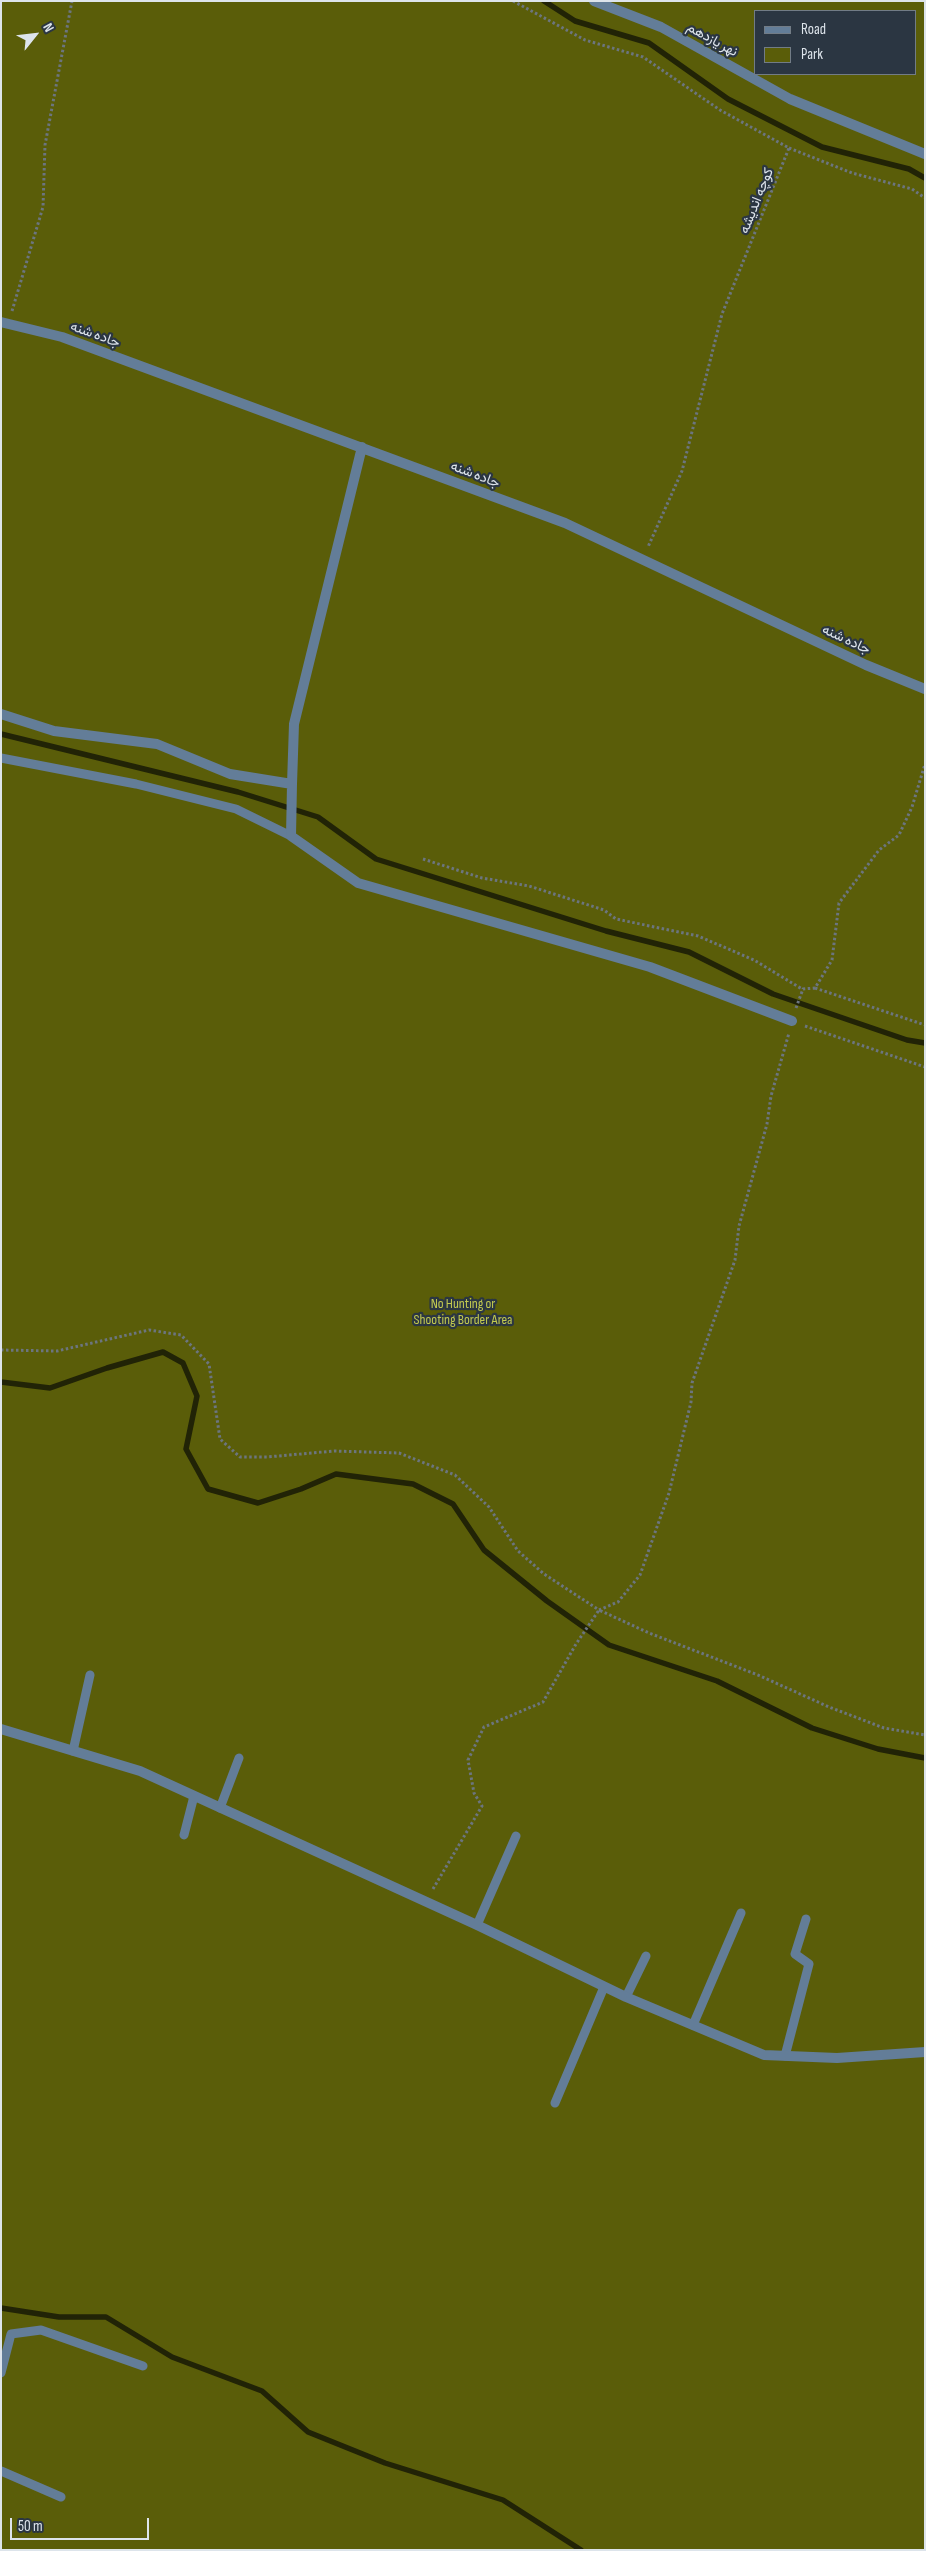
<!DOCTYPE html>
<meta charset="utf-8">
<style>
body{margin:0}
#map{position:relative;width:926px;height:2551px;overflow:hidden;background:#2b3642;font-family:"Sofia Sans Condensed",sans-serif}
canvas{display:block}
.frame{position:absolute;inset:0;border:2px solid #dde4eb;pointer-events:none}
.legend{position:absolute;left:754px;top:10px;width:162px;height:65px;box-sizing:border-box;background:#2b3642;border:1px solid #727c86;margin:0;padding:6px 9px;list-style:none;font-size:15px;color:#dde4eb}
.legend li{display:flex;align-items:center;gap:10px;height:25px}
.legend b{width:25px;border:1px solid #727c86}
.north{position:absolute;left:10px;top:10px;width:50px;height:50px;-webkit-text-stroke:4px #2b3642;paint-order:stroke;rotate:61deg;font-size:14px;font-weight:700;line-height:20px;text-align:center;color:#dde4eb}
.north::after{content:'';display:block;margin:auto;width:18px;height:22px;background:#dde4eb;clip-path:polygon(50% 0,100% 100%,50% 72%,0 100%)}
.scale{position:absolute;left:10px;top:2518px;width:139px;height:22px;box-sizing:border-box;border:2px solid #dde4eb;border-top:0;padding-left:6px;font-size:15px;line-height:18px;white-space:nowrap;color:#dde4eb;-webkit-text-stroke:4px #2b3642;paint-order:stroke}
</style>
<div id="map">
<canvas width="926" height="2551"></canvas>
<div class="frame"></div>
<ul class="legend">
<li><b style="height:6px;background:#637d98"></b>Road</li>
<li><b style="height:14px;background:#5a5d09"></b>Park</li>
</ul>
<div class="north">N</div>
<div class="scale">50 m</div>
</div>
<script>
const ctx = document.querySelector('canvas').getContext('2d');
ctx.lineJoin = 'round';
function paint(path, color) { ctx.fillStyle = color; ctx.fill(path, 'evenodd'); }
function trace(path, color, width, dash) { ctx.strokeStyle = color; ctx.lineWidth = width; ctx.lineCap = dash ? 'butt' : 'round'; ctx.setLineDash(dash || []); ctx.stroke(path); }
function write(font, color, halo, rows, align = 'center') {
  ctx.font = font + ' "Sofia Sans Condensed",Vazirmatn,sans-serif'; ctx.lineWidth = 4.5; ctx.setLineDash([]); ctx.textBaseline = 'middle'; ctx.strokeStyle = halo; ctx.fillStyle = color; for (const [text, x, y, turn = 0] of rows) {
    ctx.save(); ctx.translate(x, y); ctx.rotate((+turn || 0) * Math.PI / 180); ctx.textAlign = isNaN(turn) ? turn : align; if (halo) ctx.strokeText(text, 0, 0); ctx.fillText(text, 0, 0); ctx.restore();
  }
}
paint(new Path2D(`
 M1,1h924v2549h-924zM755,11h160v63h-160z`), '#5a5d09');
trace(new Path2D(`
 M544,1l31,20 74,22 79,56 94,48 87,22 16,9
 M1,734l237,58 80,25 58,42 230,72 83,21 84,42 134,46 18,3
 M1,1382l49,6 57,-20 56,-16 20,11 14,33 -11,53 22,40 50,14 43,-14 35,-15 77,10 40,20 31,46 63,51 62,44 108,36 95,47 66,21 47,9
 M1,2308l58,9h47l66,40 90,34 46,41 77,31 118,37 78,50`), '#212306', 5.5);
trace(new Path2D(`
 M513,1l72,39 58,17 77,53 69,38 -67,166 -40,157 -34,76
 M789,148l63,25 60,16 13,9
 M12,311l31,-104 2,-62 27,-144
 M423,859l59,19 47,8 75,24 12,9 82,17 56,24 48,29
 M815,988l110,37
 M796,1008l7,-19 12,-1 17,-28 7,-57 40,-53 20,-15 13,-28 13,-43
 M805,1026l120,41
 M1,1350l56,1 92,-21 32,5 28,29 11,75 20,18h27l67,-6 65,2 56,22 34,32 29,44 26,23 55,36 19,-8 22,-27 29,-82 22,-91 1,-19 43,-123 4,-34 28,-102 4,-28 18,-63
 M433,1889l49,-83 -8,-13 -6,-33 16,-33 59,-25 33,-58 23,-34 50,23 109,42 71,32 55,21 41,7`), '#6c757f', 3, [2.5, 2.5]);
trace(new Path2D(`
 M1,758l135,26 100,25 55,27
 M73,1751l17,-76
 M220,1808l19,-50
 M184,1835l10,-39
 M477,1925l39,-89
 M626,1997l20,-41
 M693,2025l48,-112
 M785,2056l24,-92 -14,-10 11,-35
 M555,2103l49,-116
 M1,2373l10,-39 30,-4 102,36
 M1,2471l60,26`), '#637d98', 9);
trace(new Path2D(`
 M594,1l67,26 129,72 135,55
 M1,322l61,15 503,186 301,142 59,24
 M1,714l53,17 103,13 73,30 62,10 -1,52 67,47 292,84 142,54
 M292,784l2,-60 68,-277
 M1,1729l139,42 337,154 149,72 138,58 73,3 88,-6`), '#637d98', 10);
write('14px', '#dde4eb', '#2b3642', [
 ["نهر یازدهم",712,40,29],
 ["کوچه اندیشه",757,201,-68],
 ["جاده شنه",95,335,20],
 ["جاده شنه",475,475,21],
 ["جاده شنه",846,640,25]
]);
write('14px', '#c3ca50', '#2b3642', [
 ["No Hunting or",463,1304],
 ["Shooting Border Area",463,1320]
]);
</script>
